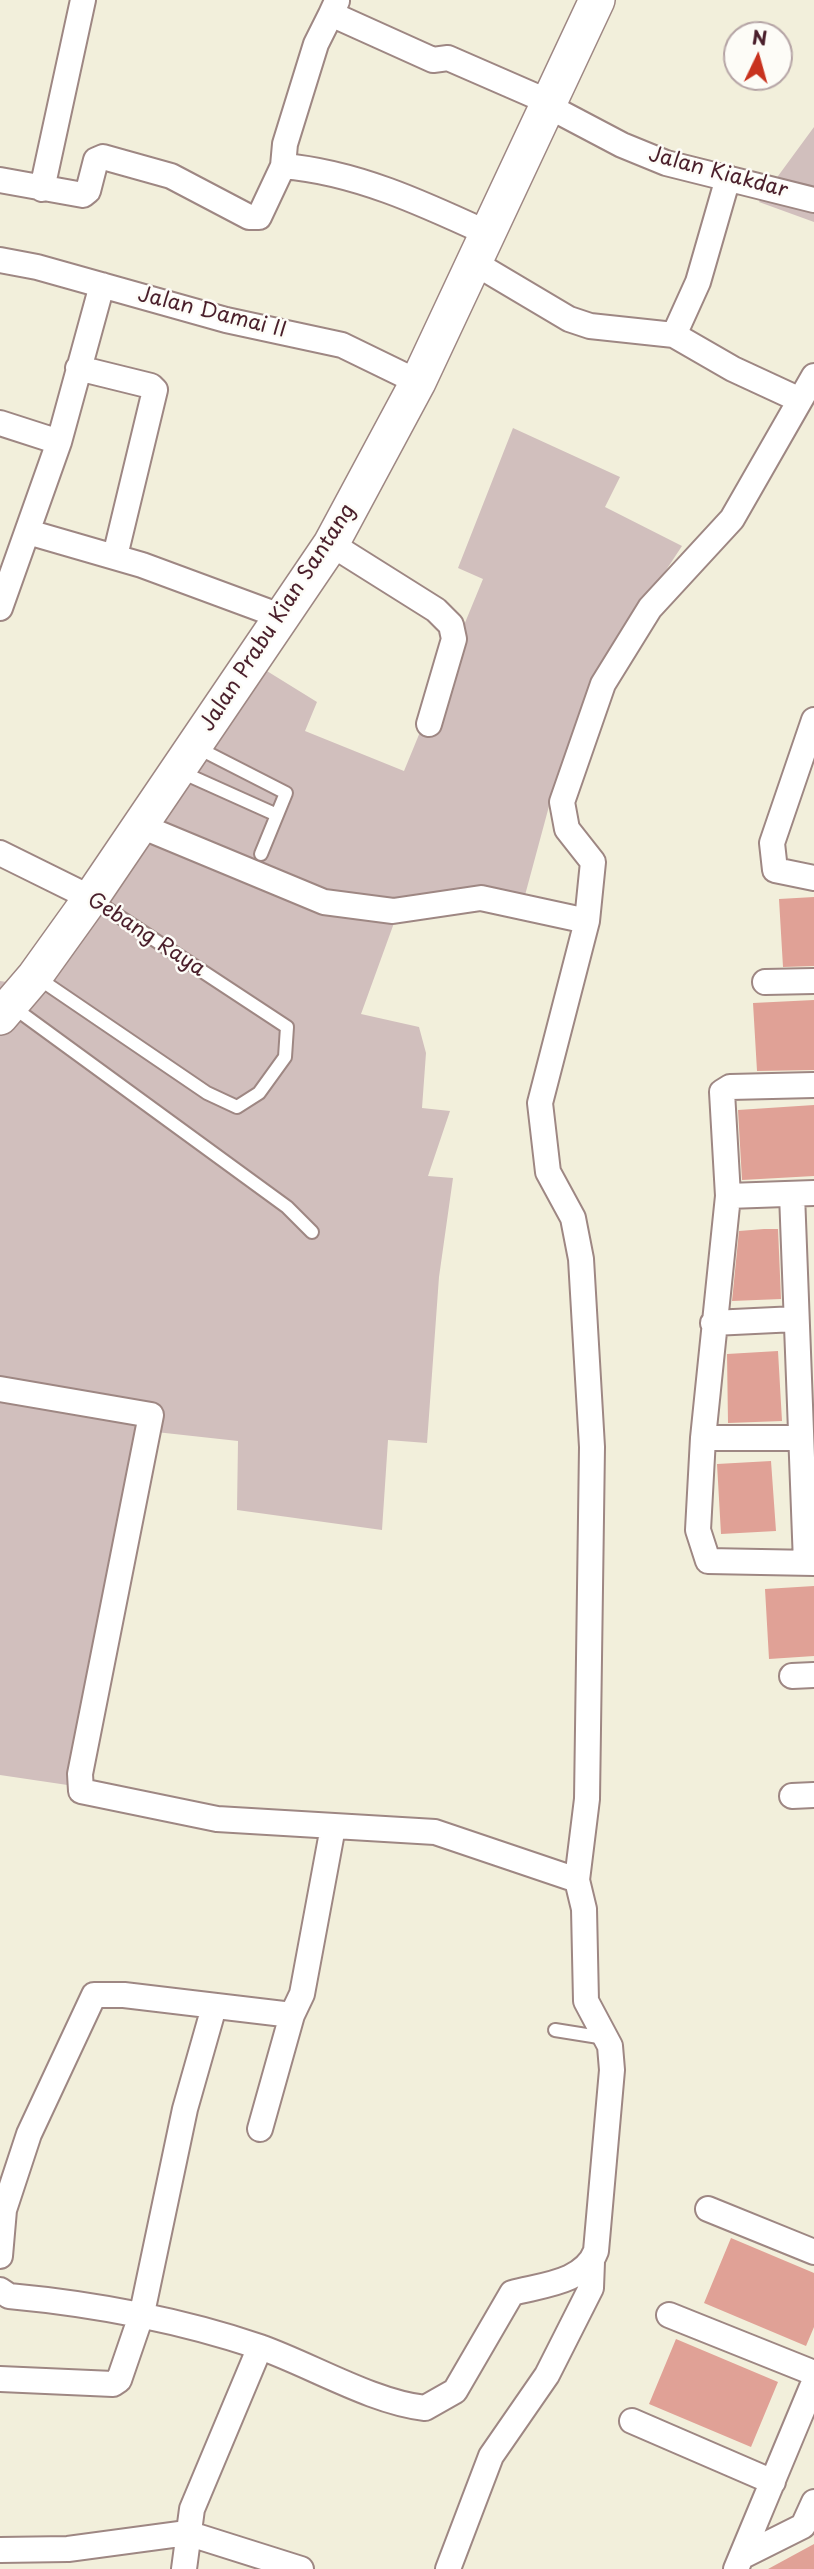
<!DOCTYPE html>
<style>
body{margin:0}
#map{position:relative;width:814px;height:2569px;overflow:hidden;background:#f2efdb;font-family:"Playpen Sans",sans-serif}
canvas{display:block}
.north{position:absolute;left:723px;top:21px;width:70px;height:70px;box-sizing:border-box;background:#fdfcf7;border:2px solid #b5a4a5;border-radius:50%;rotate:5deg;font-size:19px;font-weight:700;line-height:28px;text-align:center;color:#4a1f2b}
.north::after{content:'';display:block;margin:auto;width:24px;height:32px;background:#c8321e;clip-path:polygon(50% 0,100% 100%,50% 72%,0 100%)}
</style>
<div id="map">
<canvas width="814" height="2569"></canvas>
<div class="north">N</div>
</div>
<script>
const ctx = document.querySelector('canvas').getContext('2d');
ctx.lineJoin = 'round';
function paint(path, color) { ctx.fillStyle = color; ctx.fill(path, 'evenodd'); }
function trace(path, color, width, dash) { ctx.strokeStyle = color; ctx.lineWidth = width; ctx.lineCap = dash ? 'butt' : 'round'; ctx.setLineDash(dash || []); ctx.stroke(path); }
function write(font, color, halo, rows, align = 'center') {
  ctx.font = font + ' "Playpen Sans",sans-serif'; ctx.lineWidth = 5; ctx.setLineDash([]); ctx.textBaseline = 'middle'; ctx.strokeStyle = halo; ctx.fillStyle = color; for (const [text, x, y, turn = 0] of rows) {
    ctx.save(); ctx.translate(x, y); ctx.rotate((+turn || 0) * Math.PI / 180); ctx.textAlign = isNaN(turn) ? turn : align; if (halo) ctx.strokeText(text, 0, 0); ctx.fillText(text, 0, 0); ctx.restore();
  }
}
paint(new Path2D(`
 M814,127v95l-55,-20z
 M513,428l107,49 -15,30 77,39 -88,133 -39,105 -34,126 -65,-9 -62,22 -33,91 58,13 7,26 -4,55 28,3 -22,65 25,2 -14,99 -12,166 -39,-3 -6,90 -145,-20 1,-69 -82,-9 -75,355 -81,-12v-794l13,2 228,-328 76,47 -12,29 99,40 79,-192 -25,-11z`), '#d1bfbd');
paint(new Path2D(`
 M814,897v69l-31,1 -4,-68z
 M814,1000v70l-57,1 -4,-68z
 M814,1105v71l-72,4 -4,-70z
 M764,1229h14l3,70 -49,2 7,-70z
 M778,1351l4,70 -54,2 -1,-69z
 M771,1461l5,70 -55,3 -4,-70z
 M814,1586v70l-45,3 -4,-70z
 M731,2238l83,35v54l-8,19 -102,-43z
 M676,2339l102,43 -27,65 -102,-43z
 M814,2544v25h-46z`), '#e0a196');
const lane = new Path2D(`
 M196,747l90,46 -25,61
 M179,771l98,44
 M38,978l169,115 30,14 22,-14 26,-36 2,-30 -193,-127
 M13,1007l274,200 25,25
 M555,2030l50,8`);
const street = new Path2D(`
 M337,1l-6,13 102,46 15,-2 101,44
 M548,106l74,39 44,18 148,37
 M283,166c72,6 139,37 204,67
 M0,180l83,15 5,-4 8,-31 7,-3 68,19 78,41h10l24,-51 2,-22 31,-100 15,-30
 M42,189l41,-189
 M0,260l37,7 189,53 116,25 76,37
 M473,262l96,57 21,7 84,9 59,34 67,31
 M674,335l24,-53 30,-104
 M78,368l73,18 4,4 -40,166
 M0,423l59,19
 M28,532l114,33 138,51
 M331,544l105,66 15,15 3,14 -25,85
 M0,608l59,-166 43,-157
 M814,720l-42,123 3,27 39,8
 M141,826l183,76 69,9 88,-13 106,23
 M0,853l91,45
 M765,982l49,-1
 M814,1085l-84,2 -8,5 6,104 -25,242 -5,92 10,31 106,2
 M792,1194l14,369
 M728,1196l86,-3
 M713,1323l83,-4
 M0,1389l151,26 -71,359 1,17 136,28 218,13 142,48
 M703,1438h98
 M792,1676l22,-1
 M792,1796l22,-1
 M260,2129l32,-114 10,-21 31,-167
 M708,2209l106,43
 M0,2256l4,-46 25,-76 65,-139h30l168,20
 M0,2290l9,6c86,8 168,23 251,51 51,18 112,55 165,61l30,-17 57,-98c29,-8 72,-10 84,-42l16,-181 -2,-24 -24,-45 -2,-92 -7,-29 10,-81 5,-352 -11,-188 -8,-41 -25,-46 -8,-69 47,-182 6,-59 -26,-33 -5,-27 41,-118 47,-76 82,-89 82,-143
 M669,2315l145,58
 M0,2379l113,5 6,-4 23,-67 43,-204 29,-102
 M632,2421l141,61
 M0,2550l68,-1 119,-16 114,36
 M741,2557l62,-31 11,-24
 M184,2569l8,-60 68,-162
 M448,2569l43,-113 56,-81 44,-87 1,-26
 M736,2569l78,-187`);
const secondary = new Path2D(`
 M0,1017l35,-41 56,-78 240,-354 87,-162 179,-382`);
trace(lane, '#9e8783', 16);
trace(street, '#9e8783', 28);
trace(secondary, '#9e8783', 38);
trace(lane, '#fff', 12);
trace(street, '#fff', 24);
trace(secondary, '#fff', 35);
write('21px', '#4a1f2b', '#fdfcf7', [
 ["Jalan Kiakdar",718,173,15],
 ["Jalan Damai II",212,313,14],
 ["Jalan Prabu Kian Santang",278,618,-57],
 ["Gebang Raya",146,935,33]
]);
</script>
